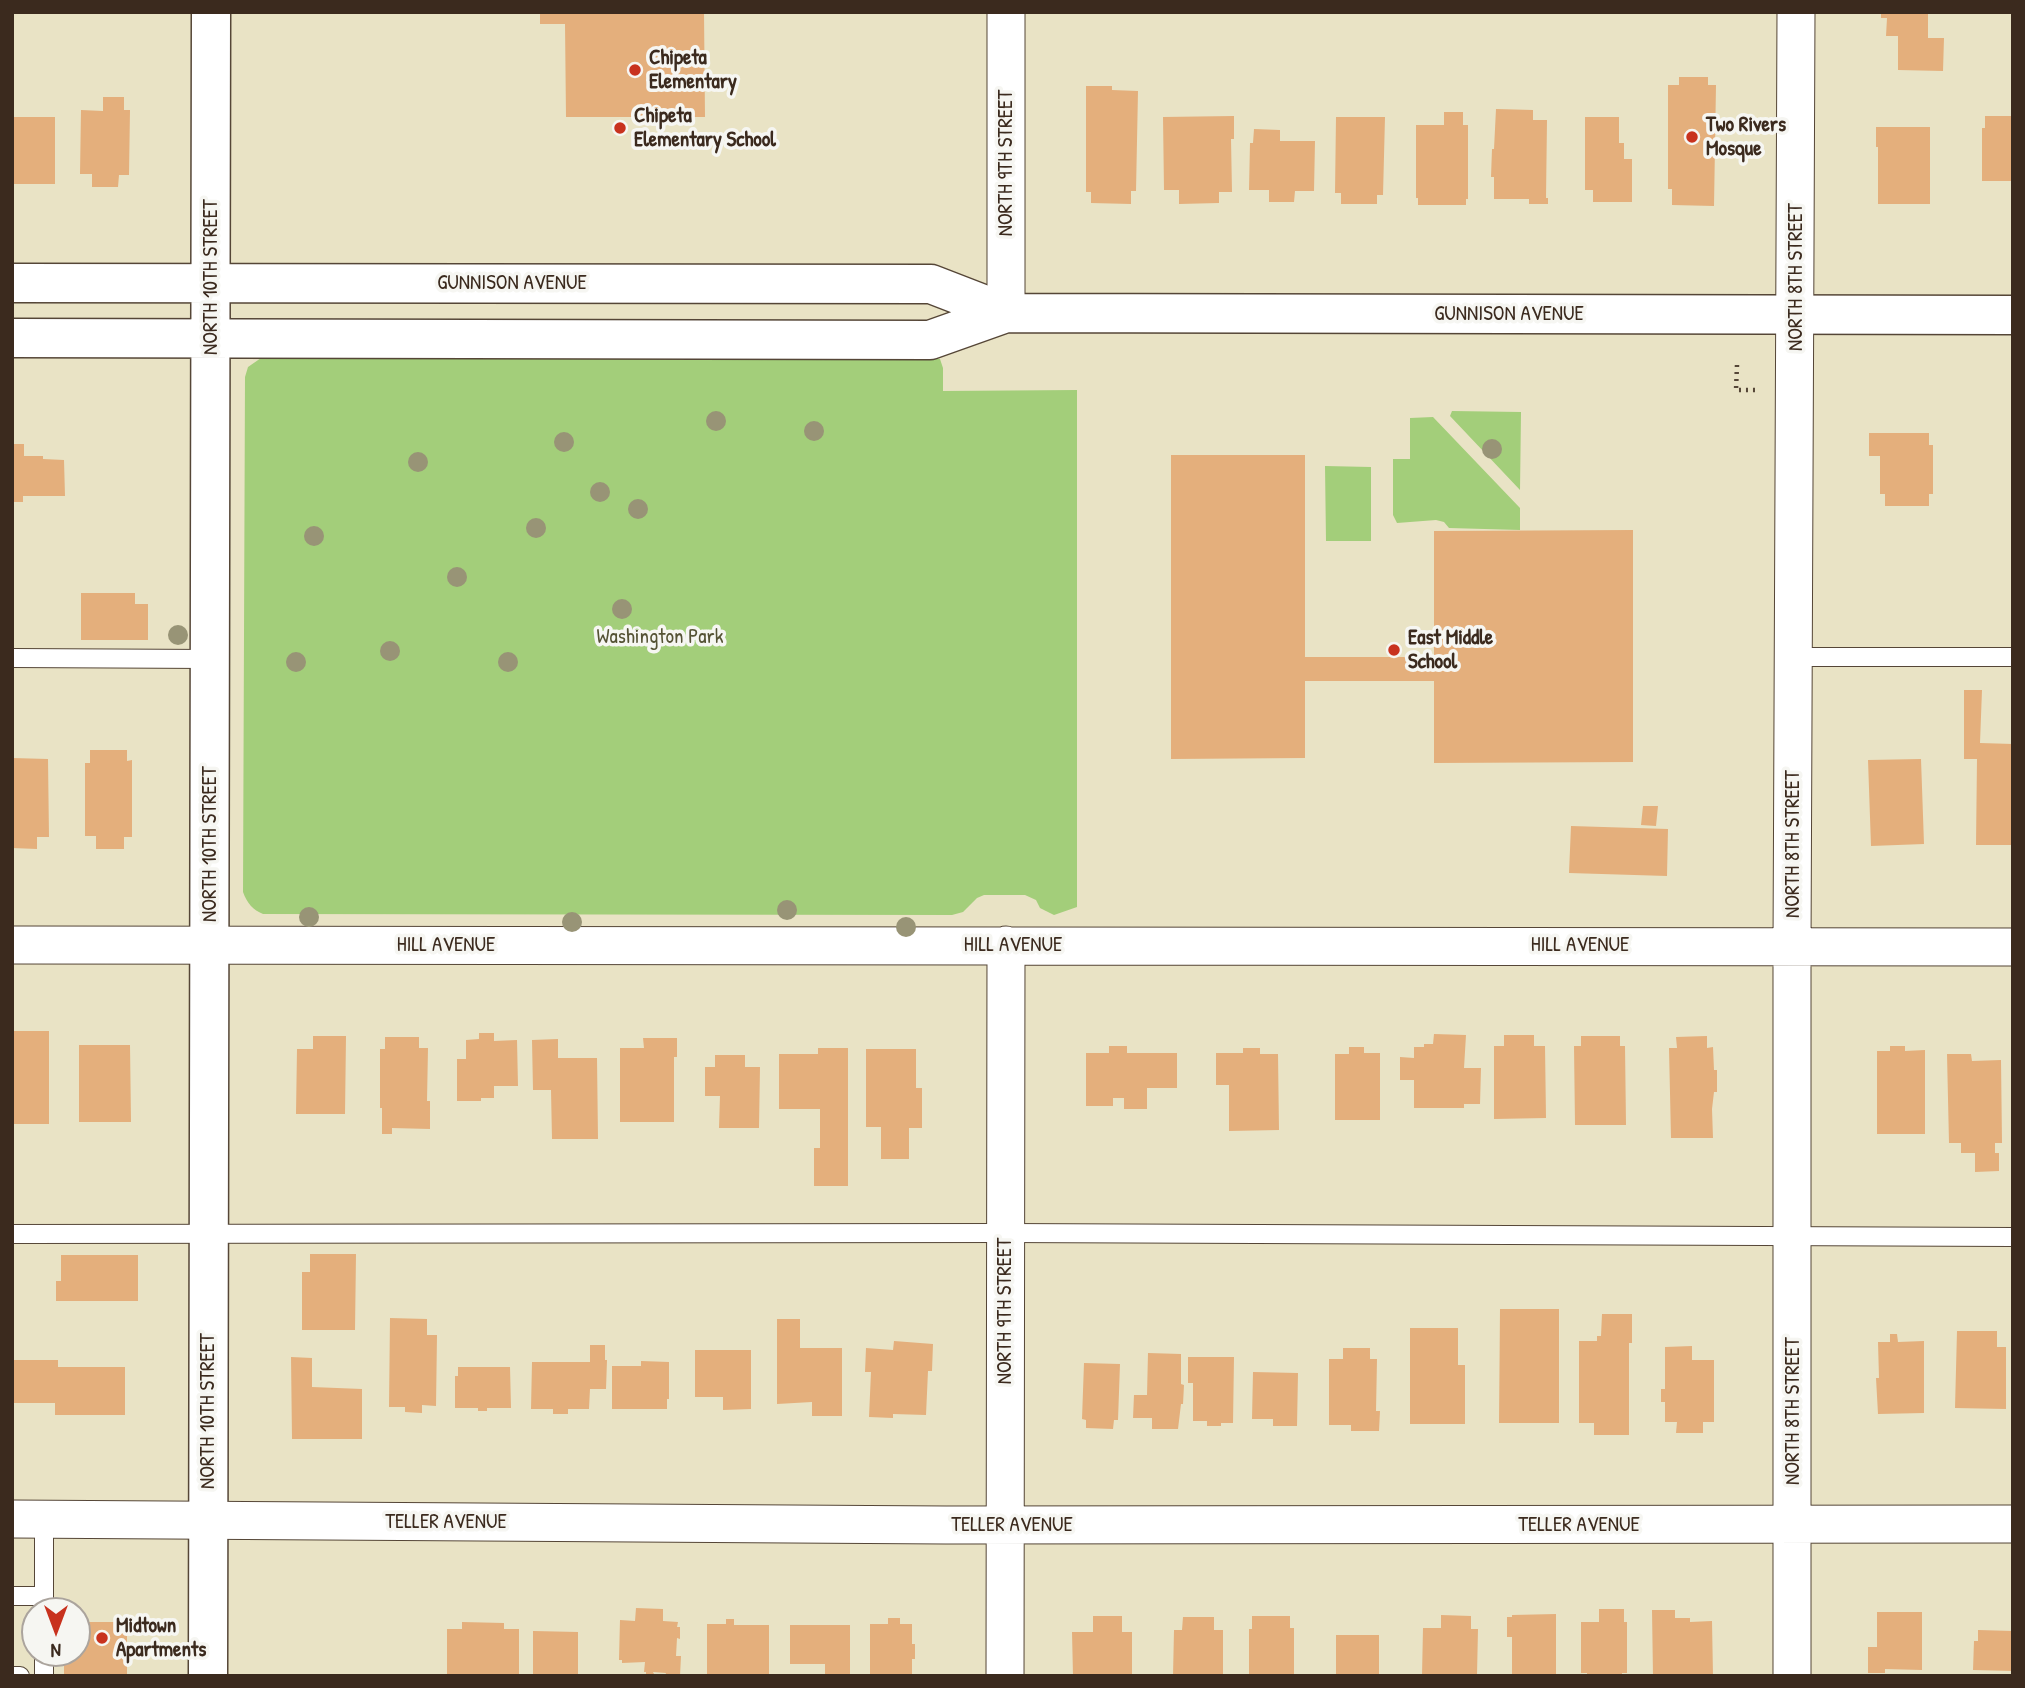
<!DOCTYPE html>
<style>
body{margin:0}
#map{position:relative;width:2025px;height:1688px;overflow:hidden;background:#e9e3c5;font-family:"Patrick Hand",sans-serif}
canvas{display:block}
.frame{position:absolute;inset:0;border:14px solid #3b2a1e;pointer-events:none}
.north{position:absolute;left:21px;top:1597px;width:70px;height:70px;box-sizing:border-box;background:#f6f6f2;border:2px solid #aba49d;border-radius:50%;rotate:180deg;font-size:19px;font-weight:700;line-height:28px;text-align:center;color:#3b2a1e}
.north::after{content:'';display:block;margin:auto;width:24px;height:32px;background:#c8321e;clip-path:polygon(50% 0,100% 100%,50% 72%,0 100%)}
</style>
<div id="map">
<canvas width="2025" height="1688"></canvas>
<div class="frame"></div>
<div class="north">N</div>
</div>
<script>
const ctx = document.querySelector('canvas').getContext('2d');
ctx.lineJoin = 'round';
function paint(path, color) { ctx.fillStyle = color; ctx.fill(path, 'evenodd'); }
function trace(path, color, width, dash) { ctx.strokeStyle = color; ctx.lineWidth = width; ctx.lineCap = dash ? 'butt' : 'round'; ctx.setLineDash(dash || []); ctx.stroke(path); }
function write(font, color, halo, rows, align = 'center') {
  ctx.font = font + ' "Patrick Hand",sans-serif'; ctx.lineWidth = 7; ctx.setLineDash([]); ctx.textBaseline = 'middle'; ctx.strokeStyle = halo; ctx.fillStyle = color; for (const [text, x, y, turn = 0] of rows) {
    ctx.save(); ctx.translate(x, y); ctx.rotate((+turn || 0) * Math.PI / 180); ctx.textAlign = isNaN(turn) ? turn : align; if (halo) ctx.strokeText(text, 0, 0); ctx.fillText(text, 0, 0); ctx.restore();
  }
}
paint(new Path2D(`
 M261,358l679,1 3,9v23l134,-1v517l-23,8 -14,-7 -4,-8 -11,-5h-41l-7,3 -14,14 -11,3 -689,-1c-10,-4 -16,-11 -20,-22l2,-515 3,-10z
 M1452,411l69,1 -1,78 -70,-74z
 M1433,417l87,91v22l-71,-2 -5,-6 -8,-2 -39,3 -4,-8v-56h17v-41z
 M1325,466l46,1v74h-45z`), '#a3ce7a');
paint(new Path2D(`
 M540,12h164l1,105h-139l-1,-93h-25z
 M1881,12h47v26h16l-1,33 -45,-1v-34h-12l1,-18h-6z
 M1679,77h29v8h8l-2,121 -42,-1v-16h-4v-104h11z
 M1086,86h26v4l26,1 -2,100h-5v13l-40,-1v-11h-5z
 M103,97h21v13h6l-1,65h-10l-1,12h-26v-13h-12l1,-64 22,1z
 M1496,109l37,1v10h14l-1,78h2v6h-19v-5h-35v-22h-3l1,-28h2z
 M1444,112h19v13h5v74h-2v6h-48v-7h-2v-73h28z
 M1234,116v23h-3l1,53h-13v11l-40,1v-14h-15l-1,-73z
 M1985,116h28v65h-31v-53h3z
 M13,117h42v67h-43z
 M1336,117h49l-2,78h-6v9h-36v-11h-6z
 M1585,117h34v26h5v16h8v43h-39v-12h-8z
 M1876,127h54v77h-52v-57h-2z
 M1254,129l26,1v11h35l-1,50h-19l-1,11h-25v-12h-20l1,-47h3z
 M1869,433h60v12h4v49h-4v12h-44v-12h-5v-38h-11z
 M12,444h12v12h19v3l21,1 1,36h-42v6h-11z
 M1171,455h134v202h129v-126l199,-1v232l-199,1v-82h-129v77l-134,1z
 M81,593h54v11h13v36h-67z
 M1964,690h18l-2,53 33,1v101h-37l1,-86h-13z
 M90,750h37v11l5,-1v77h-8v12h-28v-13h-11v-73h5z
 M12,758l36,1 1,78h-12v12l-25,-1z
 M1921,759l3,85 -53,2 -3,-86z
 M1643,806h15l-2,20 -15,-1z
 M1571,826l97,3 -1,47 -98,-3z
 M12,1031h37v93h-37z
 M479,1033h15v8l23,-1 1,46h-24v12h-13v3h-24v-42h9v-19l13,-1z
 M1434,1034l32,1 -2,33h17l-1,36h-16v4h-50v-28h-14v-23l14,1v-11h10v-3h9z
 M1504,1035h30v11h11l1,72 -52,1v-73h10z
 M313,1036h33l-1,78h-49l1,-65h16z
 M1581,1036h39v10h5l1,79h-51l-1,-79h7z
 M1707,1036v12l6,-1 1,23h3v22h-3l-2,17 1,29h-42l-2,-90h8l-1,-11z
 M385,1037h34v11h9l-1,53h3v28l-38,-1v6h-10v-26h-2v-59h5z
 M643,1038h34v19h-3v65h-54v-74h24z
 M558,1039v19h39l1,81h-46l-1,-49h-18l-1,-50z
 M79,1045h51l1,77h-52z
 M1109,1046h18v7h50v35h-30v21h-23v-11h-11v8h-27v-53h23z
 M1890,1046h15v5l20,-1v84h-48v-83h13z
 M1349,1047h15v6h16v67h-45v-66h14z
 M818,1048h30v138h-34v-38h6v-39h-41v-55h39z
 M1243,1048h17v6h18l1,76 -50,1v-46h-13v-32h27z
 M866,1049h50v39h6v40h-13v31h-28v-32h-15z
 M1947,1054h24l1,7 29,-1 1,83h-7v10h4v18l-24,1v-19h-14v-10h-12z
 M715,1055h30v12h15l-1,61h-40l1,-32h-15v-29h10z
 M310,1254h46l-1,76h-53v-58h8z
 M61,1255h77v46h-82v-20h5z
 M1500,1309h59v114h-60z
 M1602,1314h30v29h-3v92h-35v-12h-15v-82h18v-5h4z
 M390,1318l37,1v16h10l-1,71 -14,-1v8l-17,-1v-5h-16z
 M777,1319h23v29h42v68h-30v-14l-35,2z
 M1410,1328h48v37h7v59h-55z
 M1957,1331h40v16h9v62l-51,-1z
 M1890,1334h7l1,8 26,-1v72l-46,1 -2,-36h3l-1,-36h12z
 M894,1341l39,3 -1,27h-4l-2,44 -33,-1v4l-24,-1 2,-45h-6l1,-24 27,2z
 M590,1345h15v15h2l-1,29h-16l-1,20h-21v5h-15v-5h-22l1,-47h58z
 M1692,1346v14h22v62h-11v11h-27l1,-11h-12v-20h-4v-13h4v-42z
 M1343,1348h27v11h7l-1,52h4l-1,20h-28v-6h-22v-66h14z
 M695,1350h56v59l-28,1v-13h-28z
 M1148,1353l33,1v30l3,1 -1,19h-2l-3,25h-26v-11h-19l1,-23h13z
 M291,1357l21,1v29l50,2v50h-70z
 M1188,1357h46l-1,66h-12v3h-14v-5h-14v-38h-5z
 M12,1360h46v7h67v48h-70v-12h-43z
 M641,1361l28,1v37h-2v10h-55v-43h29z
 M1084,1363l36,1 -2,56h-4l-1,9 -27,-1v-8l-4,-1z
 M458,1367h52l1,41h-24v3h-9v-3h-23v-32h3z
 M1253,1372l45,1 -1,53h-24v-7h-21z
 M636,1608l27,1v12l15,1 -1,5h3v12l-3,-1 -1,18h5l-1,20h-15l1,-3 -13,-1 2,4h-9v-4h-2l1,-10 -23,1v-3h-3l1,-40 15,1z
 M1599,1609h25v13h3v51h-5v3h-35v-3h-6v-51h18z
 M1652,1610h23v8h15v4l22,-1 1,55h-60z
 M1877,1612h45v58l-37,-1v4h-17v-26h9z
 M1556,1614v62h-44v-39h-5v-20h5v-2z
 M1441,1615l30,1v13h7l-1,46 -55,1 1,-48h18z
 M1093,1616h29v16h10v44h-59l-1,-44h21z
 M1252,1616h38v12h4v48h-45v-47h3z
 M1183,1617h31v13h9v46h-50l1,-46h8z
 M888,1618h12v6h12v20h3v15h-3v17h-42v-52h18z
 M726,1619h8v6h35v51h-62v-52h19z
 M77,1622h50v54h-63v-23h13z
 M462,1622l42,1v6h15v47h-72v-47h15z
 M790,1625h60v51h-25v-12h-35z
 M1978,1630l35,1v40l-40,-1 1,-29h4z
 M533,1631l45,1v44h-45z
 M1336,1635h43v41h-43z`), '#e4af7c');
const service = new Path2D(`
 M1794,657h219
 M12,658l198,1
 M12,1234l993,-1 1008,4
 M44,1519v92
 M12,1596h32
 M44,1653v23
 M12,1676h8`);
const minor = new Path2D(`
 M1006,12v301
 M12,945l2001,2
 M12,1519l934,6 1067,-1
 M1005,1676l1,-731
 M1792,1676v-729l4,-935`);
const tertiary = new Path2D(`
 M12,283l919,1 75,29
 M12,338l918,2 76,-27 1007,2
 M208,1676l3,-1664`);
trace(service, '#554637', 20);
trace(minor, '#554637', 39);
trace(tertiary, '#554637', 41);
trace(new Path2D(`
 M1737,365l-1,25h23`), '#554637', 4.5, [2, 5]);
trace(service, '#fff', 18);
trace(minor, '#fff', 37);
trace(tertiary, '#fff', 38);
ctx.fillStyle = '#989476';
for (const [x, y] of [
 [716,421],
 [814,431],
 [564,442],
 [1492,449],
 [418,462],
 [600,492],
 [638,509],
 [536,528],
 [314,536],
 [457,577],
 [622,609],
 [178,635],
 [390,651],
 [296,662],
 [508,662],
 [787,910],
 [309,917],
 [572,922],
 [906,927]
]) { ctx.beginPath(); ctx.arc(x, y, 10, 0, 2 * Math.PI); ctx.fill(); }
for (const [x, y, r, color] of [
 [635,70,7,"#c8321e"],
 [620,128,7,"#c8321e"],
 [1692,137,7,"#c8321e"],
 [1394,650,7,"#c8321e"],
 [102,1638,7,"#c8321e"]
]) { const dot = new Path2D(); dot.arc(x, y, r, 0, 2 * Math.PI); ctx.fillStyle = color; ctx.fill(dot); trace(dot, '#f6f6f2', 2.5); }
write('bold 21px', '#3b2a1e', '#f6f6f2', [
 ["Chipeta",649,58],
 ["Elementary",649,82],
 ["Chipeta",634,116],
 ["Elementary School",634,140],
 ["Two Rivers",1706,125],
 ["Mosque",1706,149],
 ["East Middle",1408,638],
 ["School",1408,662],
 ["Midtown",116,1626],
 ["Apartments",116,1650]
], 'left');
write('21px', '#3b2a1e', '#f6f6f2', [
 ["NORTH 9TH STREET",1006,163,-90],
 ["NORTH 10TH STREET",211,277,-90],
 ["NORTH 8TH STREET",1796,277,-90],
 ["GUNNISON AVENUE",512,283],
 ["GUNNISON AVENUE",1509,314],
 ["NORTH 10TH STREET",210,844,-90],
 ["NORTH 8TH STREET",1793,844,-90],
 ["HILL AVENUE",446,945],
 ["HILL AVENUE",1013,945],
 ["HILL AVENUE",1580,945],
 ["NORTH 9TH STREET",1005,1311,-90],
 ["NORTH 10TH STREET",208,1411,-90],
 ["NORTH 8TH STREET",1793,1411,-90],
 ["TELLER AVENUE",446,1522],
 ["TELLER AVENUE",1012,1525],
 ["TELLER AVENUE",1579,1525]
]);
write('21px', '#555335', '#f6f6f2', [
 ["Washington Park",660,637]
]);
</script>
